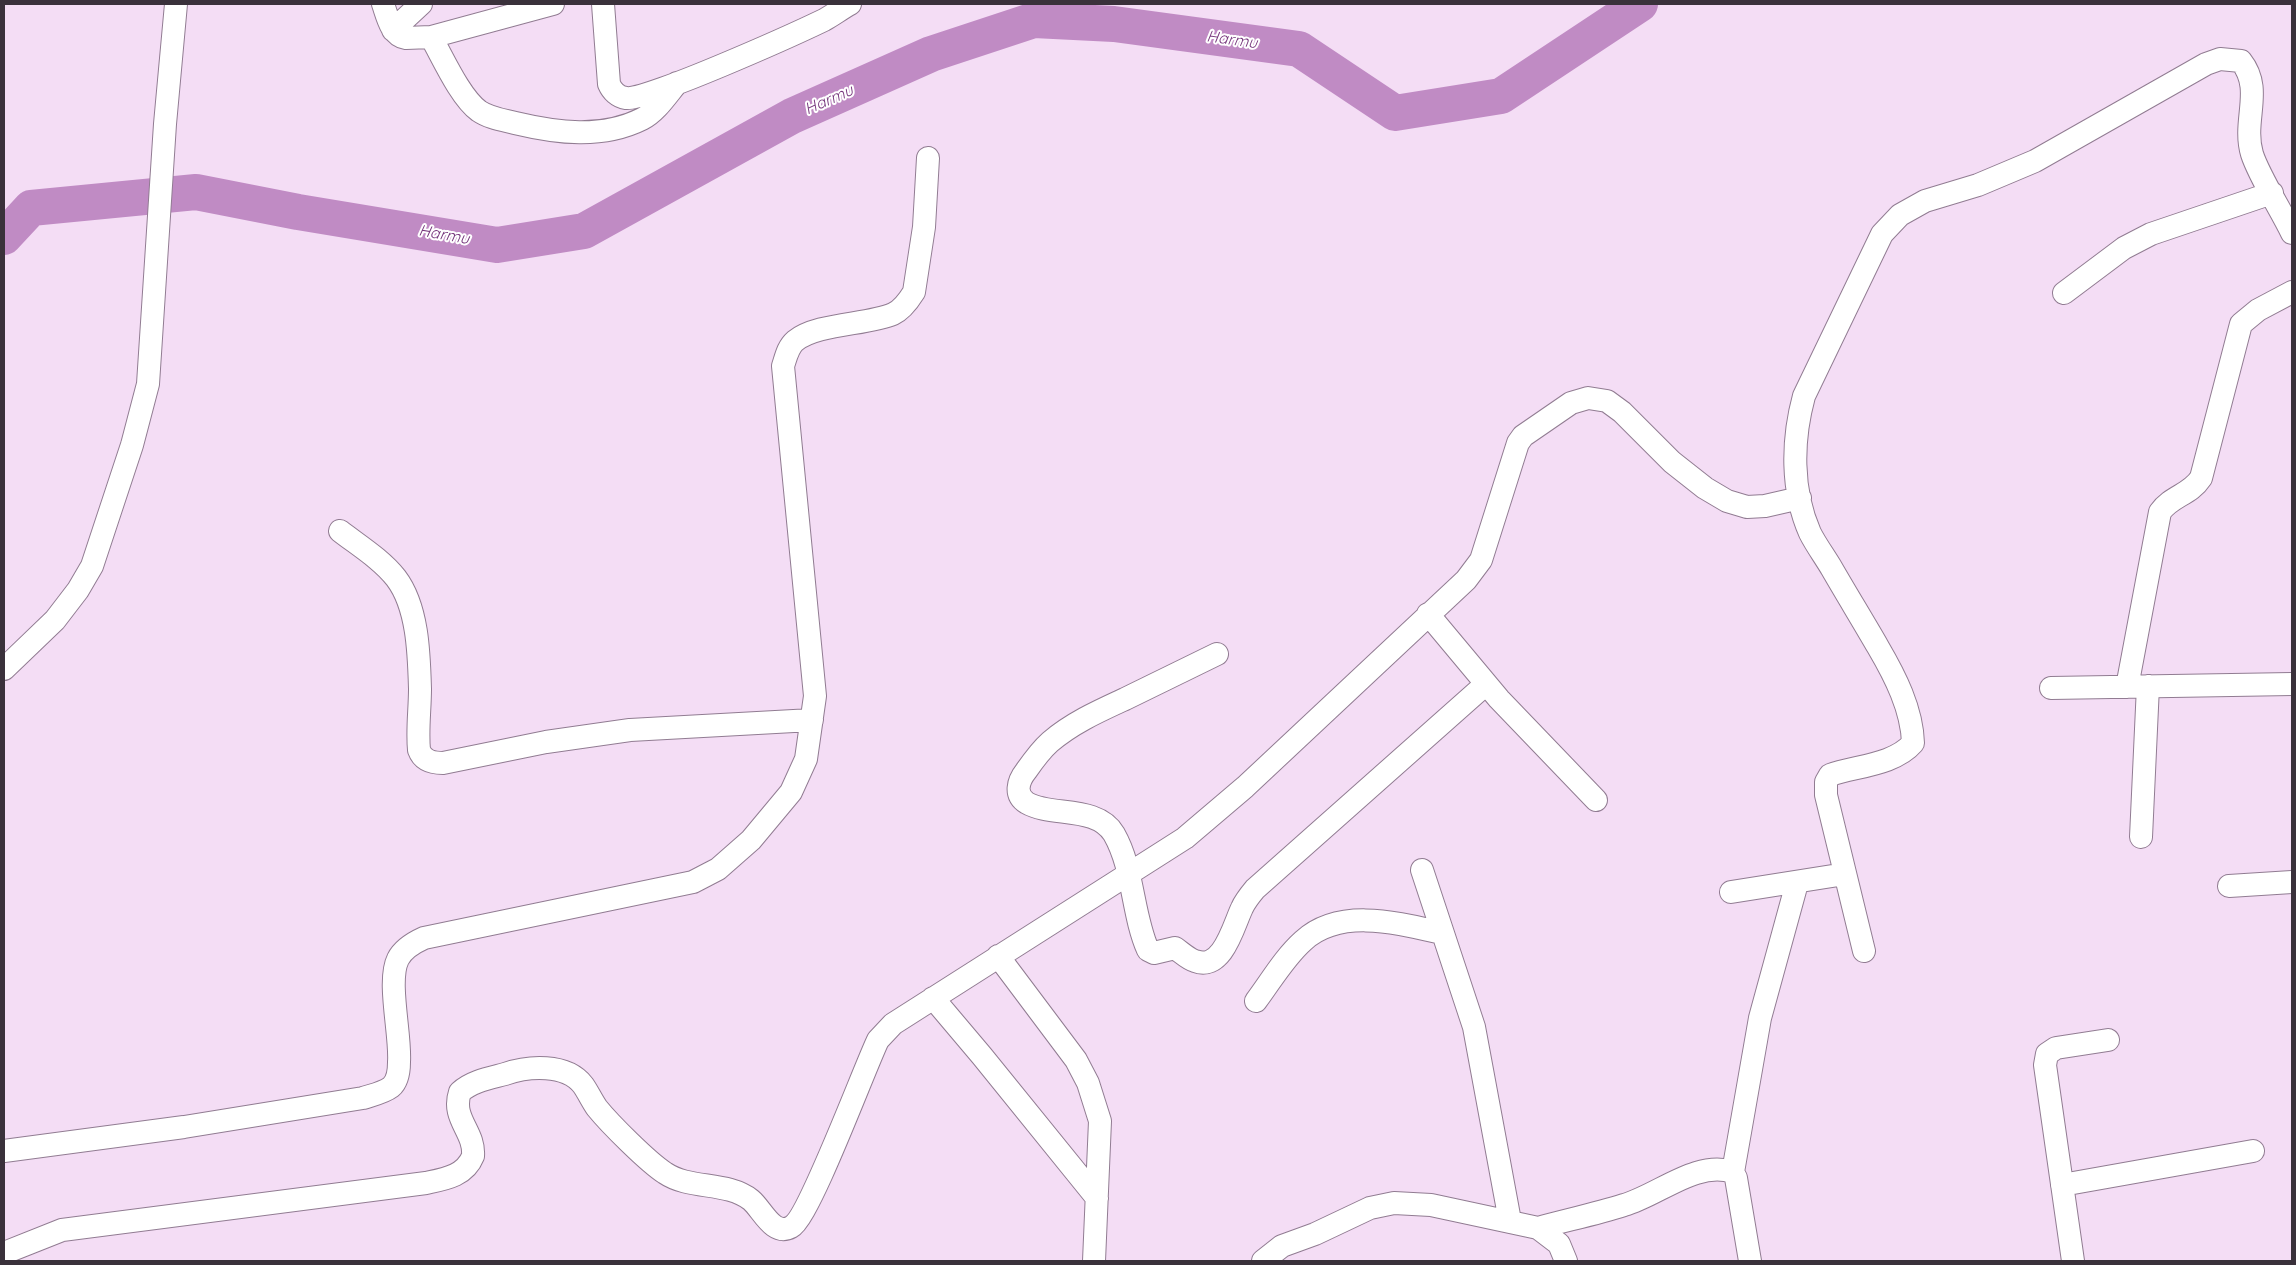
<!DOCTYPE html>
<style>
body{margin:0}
#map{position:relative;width:2296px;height:1265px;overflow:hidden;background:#f4ddf5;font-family:Quicksand,sans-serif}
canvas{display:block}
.frame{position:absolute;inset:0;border:5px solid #3a313b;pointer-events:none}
</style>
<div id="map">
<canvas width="2296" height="1265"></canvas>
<div class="frame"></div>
</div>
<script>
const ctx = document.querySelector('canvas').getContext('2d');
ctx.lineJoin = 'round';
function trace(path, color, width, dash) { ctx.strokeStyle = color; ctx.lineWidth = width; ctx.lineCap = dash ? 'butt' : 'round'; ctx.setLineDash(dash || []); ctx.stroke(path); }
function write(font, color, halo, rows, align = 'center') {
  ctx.font = font + ' Quicksand,sans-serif'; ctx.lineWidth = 4; ctx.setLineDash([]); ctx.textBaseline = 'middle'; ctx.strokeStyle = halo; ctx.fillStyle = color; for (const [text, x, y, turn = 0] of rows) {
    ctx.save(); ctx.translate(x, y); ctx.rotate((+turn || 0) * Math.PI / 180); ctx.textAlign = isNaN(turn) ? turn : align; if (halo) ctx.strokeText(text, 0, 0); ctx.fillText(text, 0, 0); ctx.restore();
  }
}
trace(new Path2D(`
 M4,237l27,-29 165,-16 102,20 199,33 87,-14 208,-115 139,-62 103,-34 80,4 185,25 96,64 106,-17 139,-92`), '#c08bc4', 36);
const minor = new Path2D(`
 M383,4c4,11 8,32 23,34l25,-1 122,-33
 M603,4l6,80c3,7 9,13 17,14 21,3 171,-65 198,-78 9,-5 17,-11 26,-16
 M393,30l28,-26
 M431,37c12,21 29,60 48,74 10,7 24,9 36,12 42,10 87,16 127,-4 14,-7 25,-24 35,-36
 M2064,293l60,-45 27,-14 121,-41
 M340,531c18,14 41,28 56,47 22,29 23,76 24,111 0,20 -3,41 -1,61 4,11 14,13 24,13l103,-21 84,-12 182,-10
 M1428,614l71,85 97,101
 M1217,654c-31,15 -61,30 -92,45 -26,12 -53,24 -75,43 -9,8 -17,19 -24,29 -8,10 -12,24 1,32 24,14 70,2 87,31 20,35 18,80 34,116l6,3 21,-5c6,4 13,11 20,13 28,11 39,-37 47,-53 3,-7 8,-13 13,-19l231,-205
 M4,669l51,-49 23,-30 14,-24 40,-121 16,-61 17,-260 11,-120
 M2127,687l33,-175c11,-16 30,-17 41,-34l40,-154 17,-14 34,-18
 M2051,688l241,-4
 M2141,837l7,-151
 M1422,870l52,157 36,194
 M2229,886l63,-4
 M1731,892l114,-18
 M1864,951l-38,-156v-13l4,-7c26,-9 64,-10 83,-32 -1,-34 -18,-67 -35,-96 -15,-26 -31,-52 -46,-78 -7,-12 -16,-24 -22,-36 -19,-43 -18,-93 -6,-137l78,-162 18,-19 25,-14 53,-16 57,-24 171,-97 14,-5 21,2c23,29 1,59 11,93 7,22 29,56 40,79
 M998,956l78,104 12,23 12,38 -6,140
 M933,998l49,58 115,142
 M1256,1001c15,-20 28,-43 47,-60 37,-34 95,-18 139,-8
 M4,1151l180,-24 179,-29c9,-3 20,-5 28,-11 7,-6 8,-16 8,-25 2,-27 -12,-81 -1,-103 5,-10 15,-16 26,-21l269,-56 25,-13 33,-29 40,-48 15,-33 9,-63 -32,-330c3,-9 5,-19 12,-25 22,-18 73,-16 98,-27 9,-4 16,-14 21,-22l10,-65 4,-69
 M1733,1172l27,-154 37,-135
 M2062,1185l191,-34
 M1538,1228c29,-8 58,-14 86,-23 35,-10 72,-45 109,-33l3,6 14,83
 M4,1253l58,-23 364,-47c19,-4 39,-7 47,-27 2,-25 -22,-37 -13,-64 12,-11 30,-14 45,-18 23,-8 61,-11 78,11 5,7 9,16 14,23 13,16 51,54 68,65 25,17 62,8 86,27 11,9 22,37 40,27 18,-9 73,-158 87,-187l15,-16 292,-186 60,-51 221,-207 15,-20 37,-117 5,-7 48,-33 17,-5 19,3 15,11 50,50 33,26 22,13 20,6 18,-1 35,-8
 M1263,1261l19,-15 33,-12 55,-26 24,-5 37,2 107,23 21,16 7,17
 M2073,1261l-28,-196 2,-11 9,-6 52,-8`);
trace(minor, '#917c92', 24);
trace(minor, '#fff', 22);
write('italic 16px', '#76367c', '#fff', [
 ["Harmu",1232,40,8],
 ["Harmu",829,100,-24],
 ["Harmu",444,235,10]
]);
</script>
